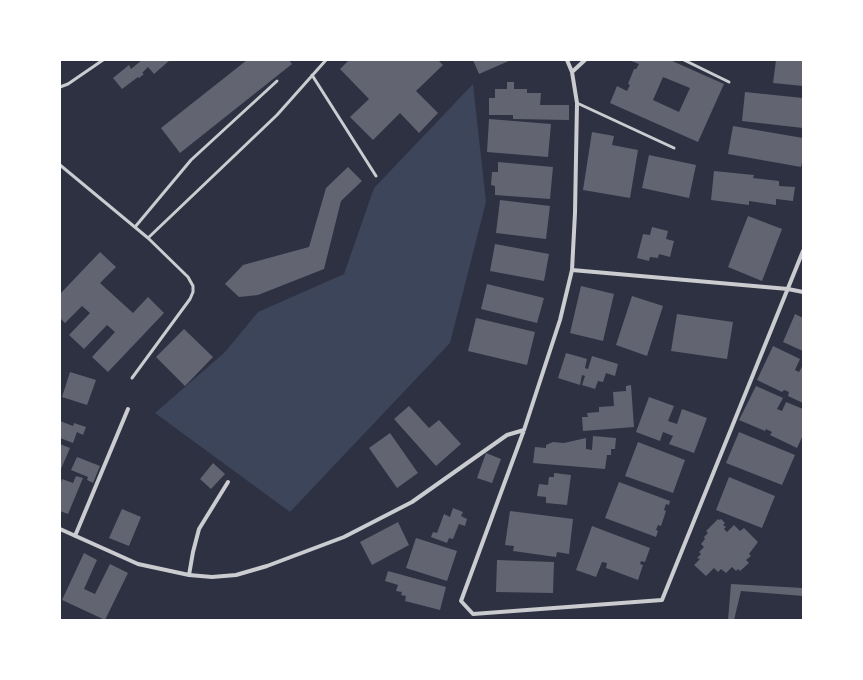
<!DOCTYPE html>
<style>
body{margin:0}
#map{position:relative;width:863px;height:680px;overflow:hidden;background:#2d3142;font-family:Mulish,sans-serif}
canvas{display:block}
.frame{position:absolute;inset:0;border:61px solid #fff;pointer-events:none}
</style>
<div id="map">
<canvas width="863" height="680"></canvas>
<div class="frame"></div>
</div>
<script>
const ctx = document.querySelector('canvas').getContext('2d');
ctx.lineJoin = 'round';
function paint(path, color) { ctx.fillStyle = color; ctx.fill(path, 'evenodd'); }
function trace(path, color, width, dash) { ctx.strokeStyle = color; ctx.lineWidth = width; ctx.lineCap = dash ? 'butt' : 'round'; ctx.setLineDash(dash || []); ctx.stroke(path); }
paint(new Path2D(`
 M473,84l13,118 -36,141 -160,169 -135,-99 70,-61 33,-40 86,-38 30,-86z`), '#3c4559');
paint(new Path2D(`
 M142,60h28l-16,14 -6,-7 -6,6 2,1 -5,4 -1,-1 -16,12 -9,-11 16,-13 2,4z
 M247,60h42l3,4 -112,89 -19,-25z
 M349,60h89l5,5 -27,26 22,22 -19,20 -19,-20 -27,27 -23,-23 19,-18 -29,-30z
 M473,60h38l-32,14z
 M629,60h41l54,24 -26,58 -88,-39 7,-17 10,5 3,-6 -2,-1 6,-15h2l3,-5zM663,77l27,11 -11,24 -26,-12z
 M776,60h27v26l-30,-3z
 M507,82h7v7h13v4h14l-1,12h29v15l-56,-1v-4h-24v-17h6v-9h12z
 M745,92l58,6v30l-61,-7z
 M489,119l62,5 -3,33 -61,-5z
 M733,126l70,12v20l-2,9 -73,-13z
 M592,132l22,4 -2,9 26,5 -8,48 -47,-8z
 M649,155l47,10 -7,33 -47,-10z
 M498,162l55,5 -3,32 -55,-4v-9l-4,-1 1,-13h6z
 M348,167l14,14 -21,20 -17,68 -66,26 -19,2 -14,-13 18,-19 66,-18 17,-59z
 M714,171l40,4 -1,3 26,3v5l16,1 -2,14 -17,-2v6l-27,-4v4l-38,-5z
 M500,200l50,6 -4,33 -50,-6z
 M748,216l34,13 -20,52 -34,-14z
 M652,227l16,4 -2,8 8,2 -4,16 -11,-3 -1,4 -8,-1 -1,4 -12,-3 6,-24 7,1z
 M495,244l54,10 -5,27 -54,-10z
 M100,252l16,15 -16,16 33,30 15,-16 16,16 -56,59 -16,-15 23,-25 -8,-7 -23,24 -15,-14 21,-22 -8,-7 -17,17 -5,-5v-24z
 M487,284l57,14 -7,25 -56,-14z
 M581,286l33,8 -11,47 -33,-8z
 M632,296l31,10 -16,50 -31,-11z
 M677,314l56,8 -6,37 -56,-8z
 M795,314l8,4v33l-20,-9z
 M476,318l59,14 -8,33 -59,-14z
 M184,329l29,28 -28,29 -29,-29z
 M773,346l27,13 -5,11 4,2 4,-7v38l-15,-7 1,-4 -5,-2 -2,2 -25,-12z
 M566,353l21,6 -2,9 3,1 4,-13 26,8 -3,12 -9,-3 -3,9 -5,-1 -3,8 -13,-4 3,-9 -3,-1 -2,10 -22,-7z
 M70,372l26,8 -9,25 -25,-8z
 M631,385l3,42 -51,4 -1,-14h6l-1,-4 12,-1v-5l15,-1 -1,-14 13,-1v-5z
 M756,386l27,12 -6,11 5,2 4,-9 17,7v26l-6,13 -27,-13 2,-3 -6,-3 -1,2 -26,-11z
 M649,397l25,9 -6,15 9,3 5,-15 25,9 -13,35 -25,-9 4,-8 -10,-4 -3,9 -24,-9z
 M409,406l20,22 10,-8 22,24 -25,22 -42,-47z
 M60,421l13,5 1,-3 12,4 -3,8 -6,-3 -4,11 -13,-5z
 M739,432l56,23 -13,30 -56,-22z
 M390,433l28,40 -21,15 -28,-40z
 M593,436l23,2 -1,11h-4v6h-4l-2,14 -72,-6 2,-16 11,1v-3l7,-3 11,1 22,-5v11l6,1z
 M638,442l47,18 -12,33 -48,-17z
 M60,444l10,4 -9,21h-1z
 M486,453l15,6 -9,24 -15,-5z
 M77,457l23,9 -7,17 -6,-3 1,-3 -17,-7z
 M213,463l12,11 -14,15 -11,-10z
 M554,473l17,2 -4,30 -21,-2v-6l-9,-1 2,-12 9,1 1,-8h5z
 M76,476l7,2 -15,36 -8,-3v-26l2,-6 11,4z
 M729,477l46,19 -13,32 -46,-18z
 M619,482l51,19 -1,4 -3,-1 -2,6 2,1 -5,15 -3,-1 -2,5 2,1 -2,6 -51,-19z
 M453,508l10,4 -2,4 6,3 -2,7 -6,-2 -6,15 -4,-1 -2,5 -16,-6 2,-5 4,1 7,-19 6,3z
 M122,509l19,8 -12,29 -20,-8z
 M510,511l63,8 -4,35 -12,-2 -1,5 -43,-6 1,-5 -9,-1z
 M718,519l1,1 2,-1 4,4 -2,2 3,2 -2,2 3,3 7,-7 6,6 4,-3 14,14 -9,12 2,2 -5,4 3,3 -9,8 -2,-2 -2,2 -4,-4 -6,6 -5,-4 -3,3 -4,-4 -8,8 -12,-11 6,-6 -3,-1 4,-4 -2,-2 5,-5 -3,-3 4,-5 -1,-2 4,-4 -2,-2z
 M398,522l11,23 -37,20 -12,-23z
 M592,526l58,22 -5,14 -4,-1 -1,3 3,1 -5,15 -32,-12 1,-5 -5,-1 -6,15 -20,-7z
 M416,538l41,13 -10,30 -41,-13z
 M84,553l13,7 -13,29 11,5 15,-30 18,9 -23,47 -43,-20z
 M497,560l57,2 -1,31 -57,-1z
 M388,571l58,16 -6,23 -35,-9 1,-5 -5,-1 1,-3 -6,-1 2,-6 -13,-4z
 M731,584l72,4v8l-62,-5 -7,29h-6z`), '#626471');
trace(new Path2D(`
 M684,60l45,22
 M312,75l64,101
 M60,87l8,-3 35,-24
 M577,103l97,45
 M60,165l88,73 40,39 5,9v6l-3,7 -58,79
 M135,227l56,-67 86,-79
 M148,238l129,-123 49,-55`), '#caccd0', 3);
trace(new Path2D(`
 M567,60l5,12 5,31 -2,110 -3,57 -12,50 -36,110 -63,171 12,13 189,-14 141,-349
 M572,72l13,-12
 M572,270l216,19 15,3
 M60,529l78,35 51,11 23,2 24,-2 31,-9 77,-29 68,-35 95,-67 17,-5
 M75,536l53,-127
 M189,575l4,-23 6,-23 29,-47`), '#caccd0', 4);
</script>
